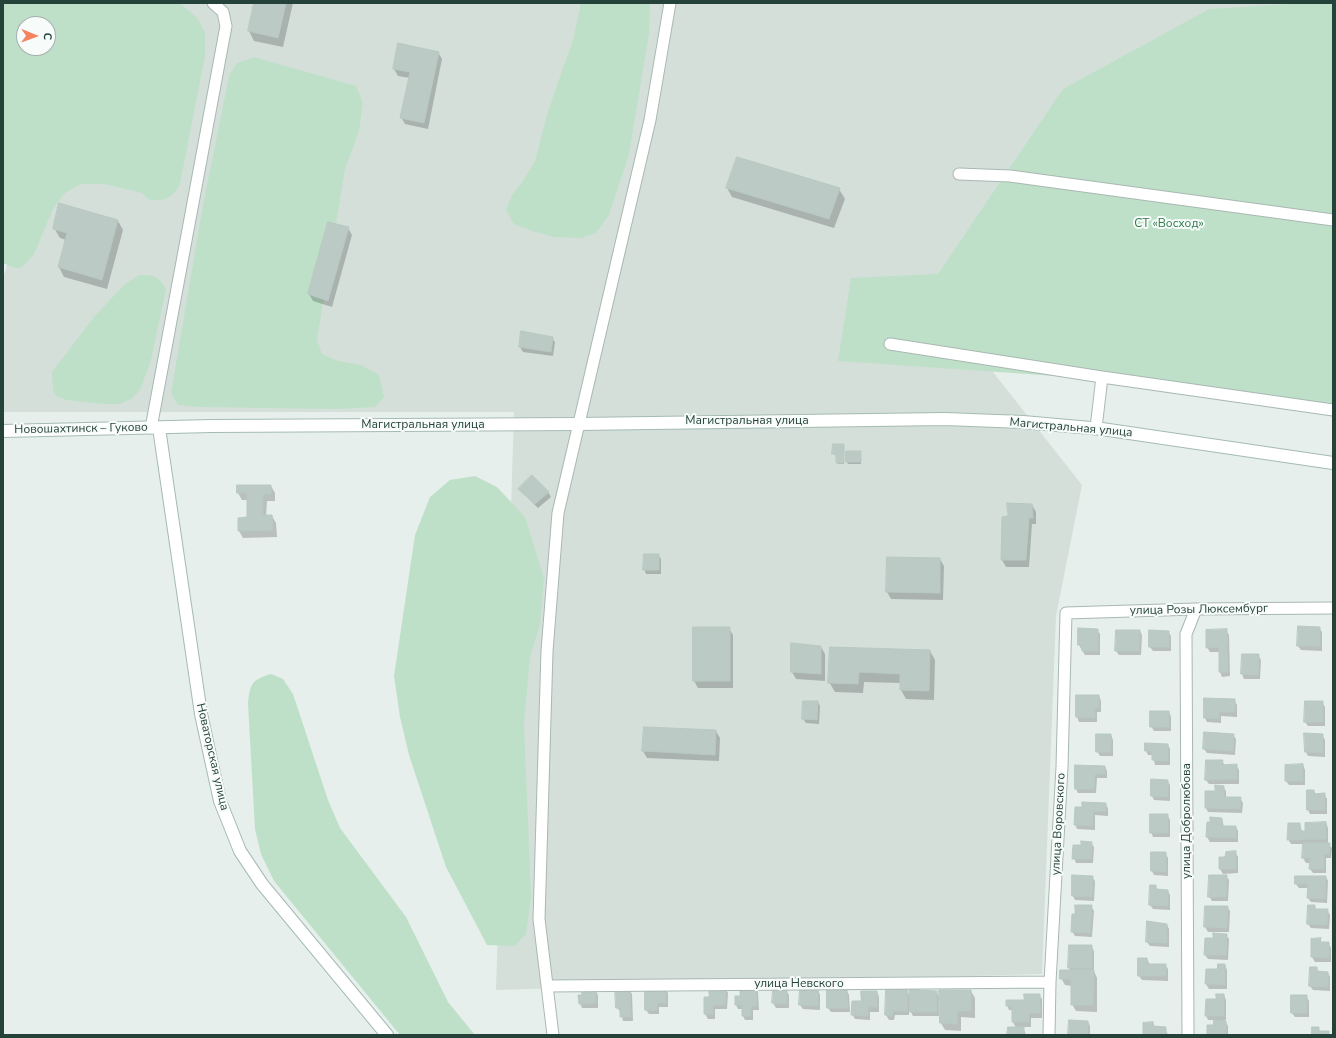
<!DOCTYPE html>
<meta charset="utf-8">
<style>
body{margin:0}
#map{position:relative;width:1336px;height:1038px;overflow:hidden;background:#e6efeb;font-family:"Nunito Sans",sans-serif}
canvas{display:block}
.frame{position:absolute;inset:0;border:4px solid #24423a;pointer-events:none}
.north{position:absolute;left:16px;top:16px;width:40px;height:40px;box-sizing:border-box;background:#f7fbf9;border:1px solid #a3b1ad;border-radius:50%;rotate:91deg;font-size:11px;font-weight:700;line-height:16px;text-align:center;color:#24423a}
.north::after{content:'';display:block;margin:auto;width:14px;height:18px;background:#f4845f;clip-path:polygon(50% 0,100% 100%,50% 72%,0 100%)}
</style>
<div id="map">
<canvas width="1336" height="1038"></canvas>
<div class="frame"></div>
<div class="north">С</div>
</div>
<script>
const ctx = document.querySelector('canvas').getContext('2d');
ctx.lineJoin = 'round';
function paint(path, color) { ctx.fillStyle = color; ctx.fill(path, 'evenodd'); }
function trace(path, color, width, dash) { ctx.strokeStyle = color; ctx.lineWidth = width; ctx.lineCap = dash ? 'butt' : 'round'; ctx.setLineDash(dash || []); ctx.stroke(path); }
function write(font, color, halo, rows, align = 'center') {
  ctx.font = font + ' "Nunito Sans",sans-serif'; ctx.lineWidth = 4; ctx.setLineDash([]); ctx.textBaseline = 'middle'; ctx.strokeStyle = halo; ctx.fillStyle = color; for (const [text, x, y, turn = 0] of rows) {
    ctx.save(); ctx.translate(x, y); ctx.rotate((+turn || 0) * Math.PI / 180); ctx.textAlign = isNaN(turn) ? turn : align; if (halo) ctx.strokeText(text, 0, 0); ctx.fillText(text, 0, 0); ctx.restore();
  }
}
paint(new Path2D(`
 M85,3h1248l-396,298 145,184 -26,131 -14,358 -546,16 18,-578h-511v-133z`), '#d4dfda');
paint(new Path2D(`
 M3,3h177l18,16 7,14v23l-25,128c-8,14 -14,17 -31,16l-7,-7 -37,-9h-24l-16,9 -12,16 -19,45 -12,13 -7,1 -12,-5zM24,24h24v24h-24z
 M581,3h69l-1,31 -20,120 -20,61 -13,18 -15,5 -27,-1 -22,-6 -18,-7 -8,-14 6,-15 9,-11 14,-23 13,-50 25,-71z
 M1305,3h28v411l-248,-36 -247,-17 13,-83 87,-4 125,-185 146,-80z
 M254,57l102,29 7,17 -4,28 -14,38 -28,171 5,14 16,7 23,4 18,10 5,22 -9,10 -39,2 -139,-2 -19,-2 -7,-12 32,-188 26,-129 8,-13z
 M139,275c15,0 20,1 27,14l-15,71 -11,30 -9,9 -11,5h-16l-38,-4 -10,-4 -3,-6 -1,-18 42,-55 30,-32z
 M475,476l22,11 28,30 19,61 -4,47 -10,32 -6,66 7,175 -5,36 -11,12 -28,-1 -41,-78 -37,-112 -9,-38 -6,-41 21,-141 15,-38 20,-17z
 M271,674l12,5 10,15 35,106 12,28 66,89 42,85 27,33h-75l-126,-154 -13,-27 -6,-25 -7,-125c2,-20 3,-24 23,-30z`), '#bfe0c8');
paint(new Path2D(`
 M255,3h38l-10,44 -29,-6 -5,-10z
 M438,52l4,7 -14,70 -23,-5 -4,-7 9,-39 -12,-2 -4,-7z
 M727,188l112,1 6,10 -11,29 -102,-31z
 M118,221l5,9 -16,59 -43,-12 -5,-10 7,-27 -6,-2 -6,-10z
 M348,228l4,7 -20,72 -19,-6 -4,-7z
 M522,333l30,5 3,4 -2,14 -30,-4 -3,-5z
 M844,445v19h-6l-1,-9 -4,-1z
 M860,452l1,12h-13l-1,-2z
 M271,486l4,7v8h-8l-1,15h6l4,7 1,14 -34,1 -4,-7 9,-13v-18h-6l-4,-7z
 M519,489l29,3 3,5 -13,11z
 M1032,505l4,7v12h-4l-3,43h-23l-4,-7 7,-43z
 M658,555l3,4v15h-15l-2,-5z
 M887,558l53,1 4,7 -1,34 -52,-1 -4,-7z
 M729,628l4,7v53h-35l-4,-7z
 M1319,628l3,4v19l-21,-1 -3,-4z
 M1079,629l18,1 3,4v21h-15l-6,-10z
 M1226,630l3,5 1,41 -8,1 -2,-5v-20h-10l-3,-5z
 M1140,631l2,4 -1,20h-22l-3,-4z
 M1168,632l3,4v15h-18l-3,-4z
 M821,647l4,7v27l-29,-2 -4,-7z
 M831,648l99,3 5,9 -1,40 -28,-1 -5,-9v-7l-37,-1 -1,11 -28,-1 -6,-10z
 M1243,655h15l3,5 -1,19h-16l-2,-5z
 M1077,696h22l2,5v11h-4v10h-18l-2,-5z
 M1234,700l3,5v12l-16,-1v7l-14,-1 -2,-4z
 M818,702l2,4 -1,18 -13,-1 -3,-4z
 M1322,702l3,5v19h-17l-3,-4z
 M1169,712l2,5v14h-17l-3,-5z
 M716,731l4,7 -1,23 -72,-3 -4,-7z
 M1111,735l2,5v16h-13l-3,-5z
 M1233,735l3,4 -1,16 -28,-2 -3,-4z
 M1322,735l3,5v17l-17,-1 -2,-4z
 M1168,745l2,4v16h-15l-2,-10h-5l-2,-4z
 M1222,761l3,4h11l3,5v14h-30l-3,-4z
 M1303,765l2,5v15h-16l-3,-4z
 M1076,766l29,1 2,4v7h-10l-1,15h-18l-2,-4z
 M1167,781l3,4v16l-16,-1 -2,-4z
 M1223,787l3,4v7h14l3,5 -1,10 -34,-1 -2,-4 10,-16z
 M1314,791l2,4 8,-1 3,5v15h-17l-2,-4z
 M1105,804l3,4v8l-13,-1v15l-18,-1 -2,-5 1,-16z
 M1167,815l3,5v17h-17l-2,-5z
 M1222,819l2,8h12l2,4v11h-28l-3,-5 1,-14z
 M1326,823l2,5v16l4,4 -1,10h-5v15h-13l-3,-4 1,-6h-5l-3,-5v-14h-12l-3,-5 12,-15 2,8z
 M1091,843l3,4 -1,16h-17l-2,-5 8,-12z
 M1235,852l3,5v16l-15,1 -3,-5v-11h6z
 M1165,853l3,5v18l-14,-1 -2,-4z
 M1226,876l3,4 -1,21h-16l-3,-5z
 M1092,877l3,4 -1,20 -19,-1 -2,-4z
 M1326,877l2,4 -1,22 -16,-1 -3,-4 1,-10h-10l-3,-4z
 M1155,886l3,4 10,1 2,4v15l-17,-1 -3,-4z
 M1091,906l3,5 -2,26 -17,-1 -3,-5 4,-16z
 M1314,906l3,4h10l3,5 -1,14 -18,-1 -3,-4z
 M1227,907l3,4 -1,21h-21l-3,-5z
 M1167,925l2,4v18l-19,-1 -3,-4z
 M1226,935l3,4 -1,21 -20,-1 -3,-4 9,-16z
 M1320,939l2,4h6l3,5v14h-16l-3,-5v-17z
 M1091,946l3,5v20l3,7v34l-21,-1 -4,-7v-18l-7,-1 -4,-7 10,-7 -2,-3z
 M1139,959h8l3,6h15l3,4v12l-26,-1 -3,-4z
 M1225,965l2,5v19h-18l-3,-5 1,-14h11z
 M1316,968l3,4 9,1 2,4v14l-17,-1 -3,-4z
 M725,988l3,5 -1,16h-12v10h-7l-3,-5v-16h5z
 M756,988l2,4 1,18h-6v10h-8l-2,-4v-7h-5l-2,-4 5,-8z
 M918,988l2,3 16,1 5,7 30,-8 4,7v20l-14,-1v14l-16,-1 -4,-7v-23h-2v16h-26l-4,-7v6h-14l-1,5h-5l-3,-5 21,-24 4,7z
 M665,989l3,4v14h-9v7h-10l-3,-4z
 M595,990l3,5v13h-16l-2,-5z
 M629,990l3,4 1,27h-10l-2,-9 -4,-4z
 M818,990l2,5v15l-17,-1 -3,-4z
 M774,991h12l3,4v13h-13l-3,-5z
 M847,991l2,4 1,17h-19l-3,-4z
 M877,992l2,5v15h-9v8l-15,-1 -3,-5 10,-12z
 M1039,995l3,4v19h-11v9h-8l3,8h-18l8,-7 -3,-6v-12h-4l-2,-5 18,-4z
 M1224,995l2,5v20h-2l4,6v9h-20l6,-9 1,-6h-7l-2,-5 11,-15z
 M1306,996l3,5v16h-14l-3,-4z
 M1088,1022l2,4v9h-21z
 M1153,1023l2,4 10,1 3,7h-24z`), '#0003');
const building = new Path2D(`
 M254,3h32l-8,35 -30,-7z
 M398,43l41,9 -15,71 -24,-5 10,-46 -17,-3z
 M737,157l103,31 -11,31 -103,-31z
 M59,203l59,17 -16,60 -44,-13 9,-34 -14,-4z
 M328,222l21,5 -21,74 -20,-7z
 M521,331l32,6 -2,15 -32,-5z
 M833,444h11v19h-8v-9h-4z
 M846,451h15v11h-15z
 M532,475l17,17 -14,12 -17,-15z
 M237,485h34v9h-8v21h9l1,15 -35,1v-13l9,-1v-24h-10z
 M1007,503l25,1 1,14h-4l-3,42h-25l1,-43 6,-1z
 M644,554h15v16h-16z
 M887,557l53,1v35l-54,-1z
 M1298,626l22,1v19h-23z
 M693,627h37v54h-37z
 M1078,628l20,1v22h-16v-6h-4z
 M1227,629l1,43h-9v-25l-13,1v-18z
 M1116,630h24l-1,21h-24z
 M1149,630l20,1v16h-20z
 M791,643l30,3v28l-30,-2z
 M830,647l100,3 -1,41 -29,-1v-16l-41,-2 -1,12 -30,-1z
 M1242,654h17l-1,21 -17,-1z
 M1076,695h23v13h-4v10l-19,-1z
 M1204,698l31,1v13h-16v7l-15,-1z
 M803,701h15l-1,19 -15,-1z
 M1305,701h18v21h-19z
 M1150,711h19v16h-19z
 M644,727l72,3 -1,25 -73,-4z
 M1204,732l30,2 -1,17 -30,-2z
 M1304,733l19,1v19l-18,-1z
 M1096,734h15v18h-15z
 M1145,743l23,1v17l-16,-1v-9h-7z
 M1206,760h17l-1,5 15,-1v15l-32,1z
 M1303,764v17h-18v-16z
 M1075,765l30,1v8h-10l-1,15h-19z
 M1151,779l17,1v17l-17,-1z
 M1215,785l9,1v11h17l-1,12 -35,-1v-17h10z
 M1307,790h7v4l11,-1v17h-18z
 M1082,802l24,1v9l-13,-1v15l-19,-1 1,-18h7z
 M1150,814h18v19h-18z
 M1210,817l12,1v8h14v12l-30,-1 1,-15h3z
 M1326,822v17l-39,1 1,-17h12v8h5v-8z
 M1081,841l11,1 -1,17h-19l1,-14h8z
 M1303,843h27l-1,11h-5v15h-15l1,-11h-8z
 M1236,851v18h-17v-12h6l1,-5z
 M1151,852h15v20l-15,-1z
 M1072,875l21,1 -1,21 -20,-1z
 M1209,875h18l-1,22h-18z
 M1295,876h31l-1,23 -18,-1 1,-14h-13z
 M1150,885h6v4l12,1v16l-19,-1z
 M1075,905h17l-2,28 -19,-1 1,-18h3z
 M1308,905h7v4h13l-1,16 -20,-1z
 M1205,906h23l-1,22 -23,-1z
 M1147,921l20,3v19l-21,-1z
 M1213,933l14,1 -1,21h-22l1,-17h8z
 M1321,938l-1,4h9v16l-18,-1v-18z
 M1069,945h23v23h-24z
 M1138,958h9v6h19v12h-28z
 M1218,964h7v21l-20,-1 1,-15h11z
 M1310,967h7v4l11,1v15l-19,-1z
 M1060,970h34l-1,35h-22v-26h-11z
 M709,987h17l-1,18h-12v9h-9v-17h5z
 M740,987h16l1,19h-6v10h-9v-11h-7v-9h5z
 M910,987h9v3l18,1v21h-27z
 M645,988h21v15h-9v7h-12z
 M800,988l18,1v17l-19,-1z
 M581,989h15v14l-17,1 -1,-9h4z
 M615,989h15l1,28h-11v-9h-4z
 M827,989l20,1 1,18h-21z
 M886,989l22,1 -1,21h-14l-1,5 -7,-1z
 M773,990h14v14l-15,-1z
 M939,990h32v21h-14v13l-17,-1z
 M861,991h16v16h-9v9l-17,-1 1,-14h9z
 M1024,994h16v19h-11v9h-17v-16h-6v-6h18z
 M1216,994h8v22h-19l1,-17h10z
 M1291,995h16v18h-16z
 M1069,1020l19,1v14h-20z
 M1214,1020l12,1v14h-19v-10h6z
 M1153,1022v4l13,1v8h-23v-12z
 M1008,1027h16v8h10h-27z
 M1312,1027h7v4h10v4h-17z`);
paint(building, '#bbcac4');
trace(building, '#b8c9c2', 1);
const street = new Path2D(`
 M959,174l51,2 323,44
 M890,344l212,33 231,33
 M151,428l75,-402 -3,-14 -10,-9
 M1096,428l6,-51
 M547,986l503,-4
 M553,1035l-14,-116 8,-268 11,-138 92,-393 20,-117
 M1049,1035l1,-53 12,-215 4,-154 130,-4 137,-1
 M1188,1035l-2,-401 10,-25`);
const secondary = new Path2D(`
 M159,428l42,286 19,87 20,50 22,33 125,151
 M3,431l209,-5 366,-2 367,-5 78,3 79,7 231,34`);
trace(street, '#a8b8b2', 13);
trace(secondary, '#a4bbb3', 14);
trace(street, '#fff', 11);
trace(secondary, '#fff', 12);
write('12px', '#2d7a4b', '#f7fbf9', [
 ["СТ «Восход»",1169,224]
]);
write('12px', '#24423a', '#f7fbf9', [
 ["Магистральная улица",747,421],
 ["Магистральная улица",423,425],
 ["Магистральная улица",1071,428,5],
 ["Новошахтинск – Гуково",81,429,-1],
 ["улица Розы Люксембург",1199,610,-1],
 ["Новаторская улица",212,757,77],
 ["улица Добролюбова",1187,821,-90],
 ["улица Воровского",1059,824,-87],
 ["улица Невского",799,984]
]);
</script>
